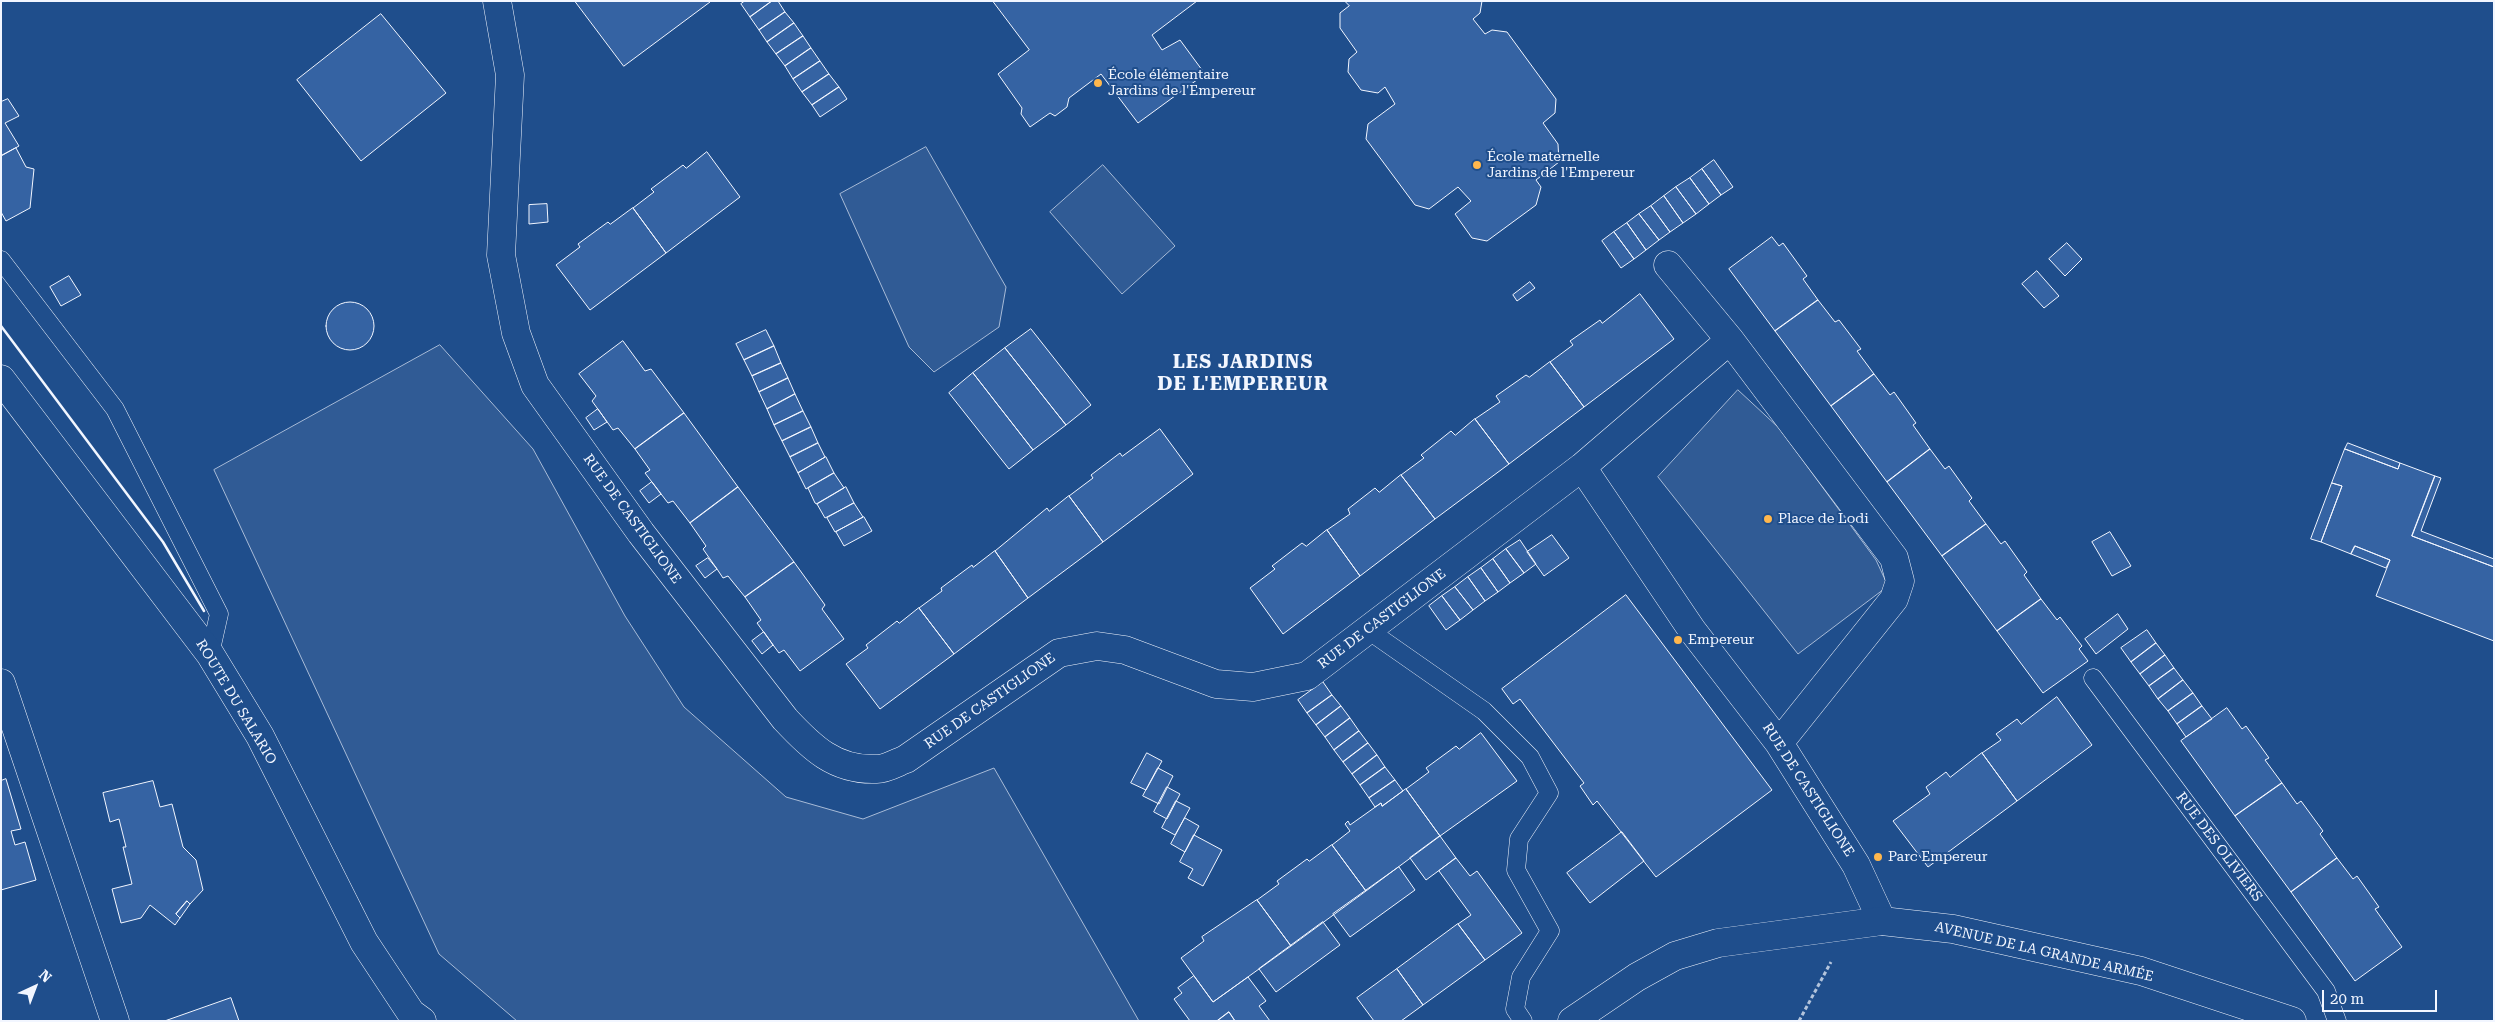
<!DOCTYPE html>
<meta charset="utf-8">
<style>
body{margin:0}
#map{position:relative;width:2495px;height:1022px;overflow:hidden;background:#1f4e8c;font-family:"Roboto Serif",serif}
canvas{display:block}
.frame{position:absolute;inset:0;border:2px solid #f2f6ff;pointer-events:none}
.north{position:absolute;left:10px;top:962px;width:50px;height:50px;-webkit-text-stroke:4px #1f4e8c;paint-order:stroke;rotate:43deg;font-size:14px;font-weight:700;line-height:20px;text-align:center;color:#f2f6ff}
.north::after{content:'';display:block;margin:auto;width:18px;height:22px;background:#f2f6ff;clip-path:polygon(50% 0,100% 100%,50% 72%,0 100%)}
.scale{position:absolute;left:2322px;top:990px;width:115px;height:22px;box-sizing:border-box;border:2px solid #f2f6ff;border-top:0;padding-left:6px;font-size:15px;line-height:18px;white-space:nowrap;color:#f2f6ff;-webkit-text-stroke:4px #1f4e8c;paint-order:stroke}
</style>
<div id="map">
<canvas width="2495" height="1022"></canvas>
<div class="frame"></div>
<div class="north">N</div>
<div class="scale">20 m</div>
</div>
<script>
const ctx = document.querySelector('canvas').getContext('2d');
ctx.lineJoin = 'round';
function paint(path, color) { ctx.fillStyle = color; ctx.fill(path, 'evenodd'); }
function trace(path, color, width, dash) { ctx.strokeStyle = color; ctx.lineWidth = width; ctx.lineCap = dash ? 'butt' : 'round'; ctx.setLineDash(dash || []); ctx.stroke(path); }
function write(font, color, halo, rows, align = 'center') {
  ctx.font = font + ' "Roboto Serif",serif'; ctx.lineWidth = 4; ctx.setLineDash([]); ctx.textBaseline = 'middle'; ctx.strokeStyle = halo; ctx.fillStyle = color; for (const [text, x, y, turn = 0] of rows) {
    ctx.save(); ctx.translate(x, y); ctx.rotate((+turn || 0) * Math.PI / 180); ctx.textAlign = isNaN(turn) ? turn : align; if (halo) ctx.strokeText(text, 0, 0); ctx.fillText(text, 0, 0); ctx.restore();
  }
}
const built = new Path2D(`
 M926,147l80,140 -7,40 -65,45 -25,-25 -69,-153z
 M1103,165l72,81 -53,48 -72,-82z
 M440,345l93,104 92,167 59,91 102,90 77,22 131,-51 145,253h-622l-78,-67 -225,-484z
 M1738,390l41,38 97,132 12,26 -90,68 -140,-177z`);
paint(built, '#305b95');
trace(built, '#a8bbd7', 1);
const building = new Path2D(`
 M575,1h135v1l-86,64z
 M745,1h27l-22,16 -9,-13z
 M772,1h6l7,11 -26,18 -9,-13z
 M993,1h204l-45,34 10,15 18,-10 25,34 -67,49 -37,-49 -32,24 -2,9 -12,9 -5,-3 -20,14 -9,-13 1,-6 -24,-34 31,-24z
 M1345,1h137l-2,12 -7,6 12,15 7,-4 15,2 49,67 -1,14 -12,10 15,21 1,18 -23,18 5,7 -5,18 -49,36 -15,-3 -17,-24 16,-13 -13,-14 -29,22 -14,-4 -49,-66 2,-15 27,-20 -10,-17 -7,6 -17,-3 -13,-18 1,-13 8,-7 -17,-24v-15l9,-7z
 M785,12l9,11 -27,19 -8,-12z
 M381,14l65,79 -85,68 -64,-81z
 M794,23l9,13 -27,18 -9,-12z
 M803,36l8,12 -26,18 -9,-12z
 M811,48l9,13 -27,18 -8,-13z
 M820,61l9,13 -27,18 -9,-13z
 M829,74l10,13 -27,18 -10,-13z
 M839,87l8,12 -27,18 -8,-12z
 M8,99l11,17 -14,7 14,23 -18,10v-54z
 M16,148l10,19 8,2 -4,39 -24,13 -5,-9v-56z
 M707,152l33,45 -74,56 -33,-45 21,-16 -3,-3 32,-24 3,3z
 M1714,160l19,27 -12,8 -19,-26z
 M1702,169l19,26 -12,9 -19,-26z
 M1690,178l19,26 -13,10 -20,-27z
 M1676,187l20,27 -13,9 -19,-27z
 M1664,196l19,27 -13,9 -19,-26z
 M547,204l1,18 -19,2v-19z
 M1651,206l19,26 -11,8 -20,-26z
 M633,208l33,45 -76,57 -34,-45 24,-18 -2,-3 30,-22 2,2z
 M1639,214l20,26 -13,10 -19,-27z
 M1627,223l19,27 -12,9 -20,-27z
 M1614,232l20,27 -13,9 -19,-27z
 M1772,237l7,9 4,-3 24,33 -4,3 15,21 -43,31 -46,-62z
 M2067,243l15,16 -17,17 -16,-17z
 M2037,271l22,25 -15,12 -22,-24z
 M69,276l12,19 -20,11 -11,-19z
 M1530,282l5,6 -18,13 -4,-6z
 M1640,294l34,45 -90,68 -34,-45 23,-17 -3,-4 30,-21 2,3z
 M1818,300l17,22 4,-2 22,29 -4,2 17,23 -43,32 -56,-75z
 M326 326a24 24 0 1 1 48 0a24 24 0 1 1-48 0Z
 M1031,329l60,76 -25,20 -61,-77z
 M766,330l8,16 -30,14 -8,-16z
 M623,341l22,30 6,-2 33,44 -49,36 -17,-21 -5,2 -21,-29 4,-5 -17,-22z
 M774,346l7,17 -29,13 -8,-16z
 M1005,348l61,77 -33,25 -60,-77z
 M1550,362l34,45 -75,57 -34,-45 25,-17 -4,-6 30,-21 3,2z
 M781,363l7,15 -29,14 -7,-16z
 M973,373l60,77 -24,19 -60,-76z
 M1874,374l16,21 4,-3 22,31 -3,2 17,24 -43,33 -56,-76z
 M788,378l7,16 -28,15 -8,-17z
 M795,394l8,17 -29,14 -7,-16z
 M598,409l9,13 -13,8 -8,-12z
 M803,411l8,16 -29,14 -8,-16z
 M684,413l54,74 -48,36 -17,-22 -5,2 -23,-30 5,-3 -15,-21z
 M1475,419l34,45 -74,55 -34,-44 23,-17 -3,-3 30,-24 4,4z
 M811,427l7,16 -28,14 -8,-16z
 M1160,429l33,45 -90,68 -34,-46 24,-18 -2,-3 29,-22 2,3z
 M818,443l7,14 -27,16 -8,-16z
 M2348,443l52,20 -2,6 -53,-20z
 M1930,449l15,20 4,-3 23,32 -3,3 17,23 -44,32 -55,-74z
 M2345,449l53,20 2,-6 35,13 -23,60 82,31v74l-118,-45 14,-36 -35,-14 -4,8 -30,-12 21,-56 -10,-3z
 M826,457l8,16 -28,16 -8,-16z
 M834,473l10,15 -27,16 -2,-1 -7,-15z
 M1401,475l34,44 -75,57 -33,-46 23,-16 -2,-5 27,-21 4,4z
 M2435,476l6,2 -20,53 73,28v8l-82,-31z
 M652,482l9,12 -12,9 -9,-12z
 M2332,483l10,3 -21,56 -10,-3z
 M738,487l56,75 -49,35 -17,-21 -5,2 -6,-9 -14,-20 3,-3 -16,-23z
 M846,487l8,16 -29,15 -8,-14z
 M1069,496l34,46 -75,56 -33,-47 52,-43 2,3z
 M854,503l9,14 -28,15 -8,-14z
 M864,517l8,14 -28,15 -8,-14z
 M1986,524l15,20 4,-3 22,31 -3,3 17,24 -44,32 -55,-75z
 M1327,530l33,46 -77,58 -33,-46 25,-19 -3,-3 30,-23 4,3z
 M2110,532l21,34 -19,10 -20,-34z
 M1552,535l17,23 -25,18 -17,-24z
 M1520,540l16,24 -12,9 -18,-24z
 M2355,546l35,14 -4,8 -35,-14z
 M1506,549l18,24 -14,10 -17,-24z
 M995,551l33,47 -74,56 -35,-46 23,-17 -1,-3 31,-23 1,2z
 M708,558l9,11 -12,9 -9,-12z
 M1493,559l17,24 -12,9 -17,-24z
 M794,562l31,43 -3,4 22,30 -44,32 -16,-21 -5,3 -22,-30 4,-3 -16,-23z
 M1481,568l17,24 -13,9 -17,-24z
 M1468,577l17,24 -12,9 -18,-23z
 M1455,587l18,23 -13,10 -18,-24z
 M1626,595l146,195 -116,87 -59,-76 -4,4 -13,-19 4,-3 -64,-84 -7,5 -11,-15z
 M1442,596l18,24 -14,10 -17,-24z
 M2041,599l16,21 3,-3 22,29 -3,3 9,12 -45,32 -46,-62z
 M919,608l35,46 -74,55 -34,-45 22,-16 -2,-3 31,-24 2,2z
 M2118,614l10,15 -32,25 -11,-15z
 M2147,630l9,13 -25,19 -10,-14z
 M764,632l9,13 -11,9 -10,-13z
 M2156,643l9,12 -25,19 -9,-12z
 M2165,655l9,13 -25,18 -9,-12z
 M2174,668l9,12 -25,19 -9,-13z
 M2183,680l10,13 -25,18 -10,-12z
 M1323,682l9,13 -25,18 -9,-13z
 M2193,693l9,13 -25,18 -9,-13z
 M1332,695l9,11 -25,19 -9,-12z
 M2057,697l35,48 -75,56 -35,-48 19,-13 -5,-6 21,-15 4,5z
 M1341,706l9,12 -25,19 -9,-12z
 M2202,706l10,13 -26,18 -9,-13z
 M2227,708l15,21 4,-3 23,32 -4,2 17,23 -47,33 -54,-75z
 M1350,718l9,13 -25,19 -9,-13z
 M1359,731l9,12 -25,19 -9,-12z
 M1481,733l36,48 -77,55 -34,-47 23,-17 -3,-4 30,-22 3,3z
 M1368,743l9,12 -25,19 -9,-12z
 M1147,753l15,8 -16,29 -15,-7z
 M1982,753l35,48 -89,66 -35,-46 37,-27 -4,-7 20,-15 4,5z
 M1377,755l8,12 -25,18 -8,-11z
 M1385,767l10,13 -26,18 -9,-13z
 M1158,768l15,8 -14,28 -16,-8z
 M6,779l15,50 -10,2 4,14 10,-3 11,38 -35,10v-109z
 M1395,780l8,11 -21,15 -1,-3 -6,4 -6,-9z
 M153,781l7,26 12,-3 11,43 13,13 7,30 -13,14 -3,-3 -11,13 4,4 -5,7 -25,-20 -9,13 -20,5 -9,-34 20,-5 -9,-37h3l-7,-28 -9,3 -7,-29z
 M2282,783l15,21 4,-3 22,30 -3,3 17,24 -46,34 -56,-76z
 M1167,787l13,7 -13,25 -13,-7z
 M1406,789l34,47 -74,55 -34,-46 18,-14 -5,-7 3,-3 2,4 31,-22 1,3z
 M1176,801l14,7 -15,27 -13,-7z
 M1185,818l14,8 -14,26 -14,-8z
 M1622,832l22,29 -54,42 -23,-30z
 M1194,835l28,15 -19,36 -15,-8 5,-9 -13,-7z
 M1440,836l16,22 -30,22 -16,-22z
 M1332,845l34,46 -75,55 -34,-46 22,-16 -2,-3 30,-22 2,2z
 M1456,858l14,18 7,-5 45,62 -37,27 -27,-36 13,-9 -32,-44z
 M2337,858l16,21 4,-3 22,31 -4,2 27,38 -47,34 -64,-89z
 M1399,867l16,23 -65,47 -17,-23z
 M1257,900l34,46 -78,56 -32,-44 23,-17 -2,-4z
 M187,901l3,3 -10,14 -4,-4z
 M1323,922l17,23 -64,47 -17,-23z
 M1458,924l27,36 -62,45 -26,-36z
 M1397,969l26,36 -22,16h-27l-17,-23z
 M1194,976l19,26 35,-25 18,24 -7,5 11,15h-35l-6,-9 -12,9h-27l-16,-22 8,-6 -4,-5z
 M231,998l8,23h-74z
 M1229,1012l6,9h-18z`);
paint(building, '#3563a3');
trace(building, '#f2f6ff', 1);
const lane = new Path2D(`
 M1,260l114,149 104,205 -9,40
 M1368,630l116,81 46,46 19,36 -30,46 -3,31 34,61 -29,46 -6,32 8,12
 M2093,678l233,313 11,30`);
const street = new Path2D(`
 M497,1l13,74 -9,180 15,78 19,52 106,148 144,186c26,28 50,52 92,50 9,0 21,-7 29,-10l153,-106 38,-7 28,4 91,34 37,3 54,-11 275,-209 148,-127
 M1668,265l62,75 164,218 6,23 -6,18 -115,144
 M1582,467l110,163 87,113 77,122 26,56
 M1,683l114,338`);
const secondary = new Path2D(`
 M1,379l209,275 50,82 104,206 47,71 11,8
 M1572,1021l65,-44 38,-21 43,-13 164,-22 71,8 188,42 151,50`);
trace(lane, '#f2f6ff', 19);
trace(street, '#f2f6ff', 29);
trace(secondary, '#f2f6ff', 29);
trace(new Path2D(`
 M1799,1021l32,-59`), '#b3c4dc', 3, [4, 2.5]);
trace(lane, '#1f4e8c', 18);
trace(street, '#1f4e8c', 28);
trace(secondary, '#1f4e8c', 28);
trace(new Path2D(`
 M1,326l162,216 41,69`), '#f2f6ff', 2.5);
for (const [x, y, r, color] of [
 [1098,83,5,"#ffb74d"],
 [1477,165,5,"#ffb74d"],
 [1768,519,5,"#ffb74d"],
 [1678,640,5,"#ffb74d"],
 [1878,857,5,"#ffb74d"]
]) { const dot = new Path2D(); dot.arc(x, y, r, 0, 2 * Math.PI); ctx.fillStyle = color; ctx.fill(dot); trace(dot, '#1f4e8c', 2); }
write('14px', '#f2f6ff', '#1f4e8c', [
 ["École élémentaire",1108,75],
 ["Jardins de l'Empereur",1108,91],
 ["École maternelle",1487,157],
 ["Jardins de l'Empereur",1487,173],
 ["Place de Lodi",1778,519],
 ["Empereur",1688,640],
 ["Parc Empereur",1888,857]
], 'left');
write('14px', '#f2f6ff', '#1f4e8c', [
 ["RUE DE CASTIGLIONE",632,519,54],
 ["RUE DE CASTIGLIONE",1382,619,-37],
 ["RUE DE CASTIGLIONE",990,701,-35],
 ["ROUTE DU SALARIO",236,702,59],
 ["RUE DE CASTIGLIONE",1808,790,57],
 ["RUE DES OLIVIERS",2219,847,53],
 ["AVENUE DE LA GRANDE ARMÉE",2044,952,13]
]);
ctx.letterSpacing = '1px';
write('bold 19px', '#f2f6ff', '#1f4e8c', [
 ["LES JARDINS",1243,362],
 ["DE L'EMPEREUR",1243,384]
]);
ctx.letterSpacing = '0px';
</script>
